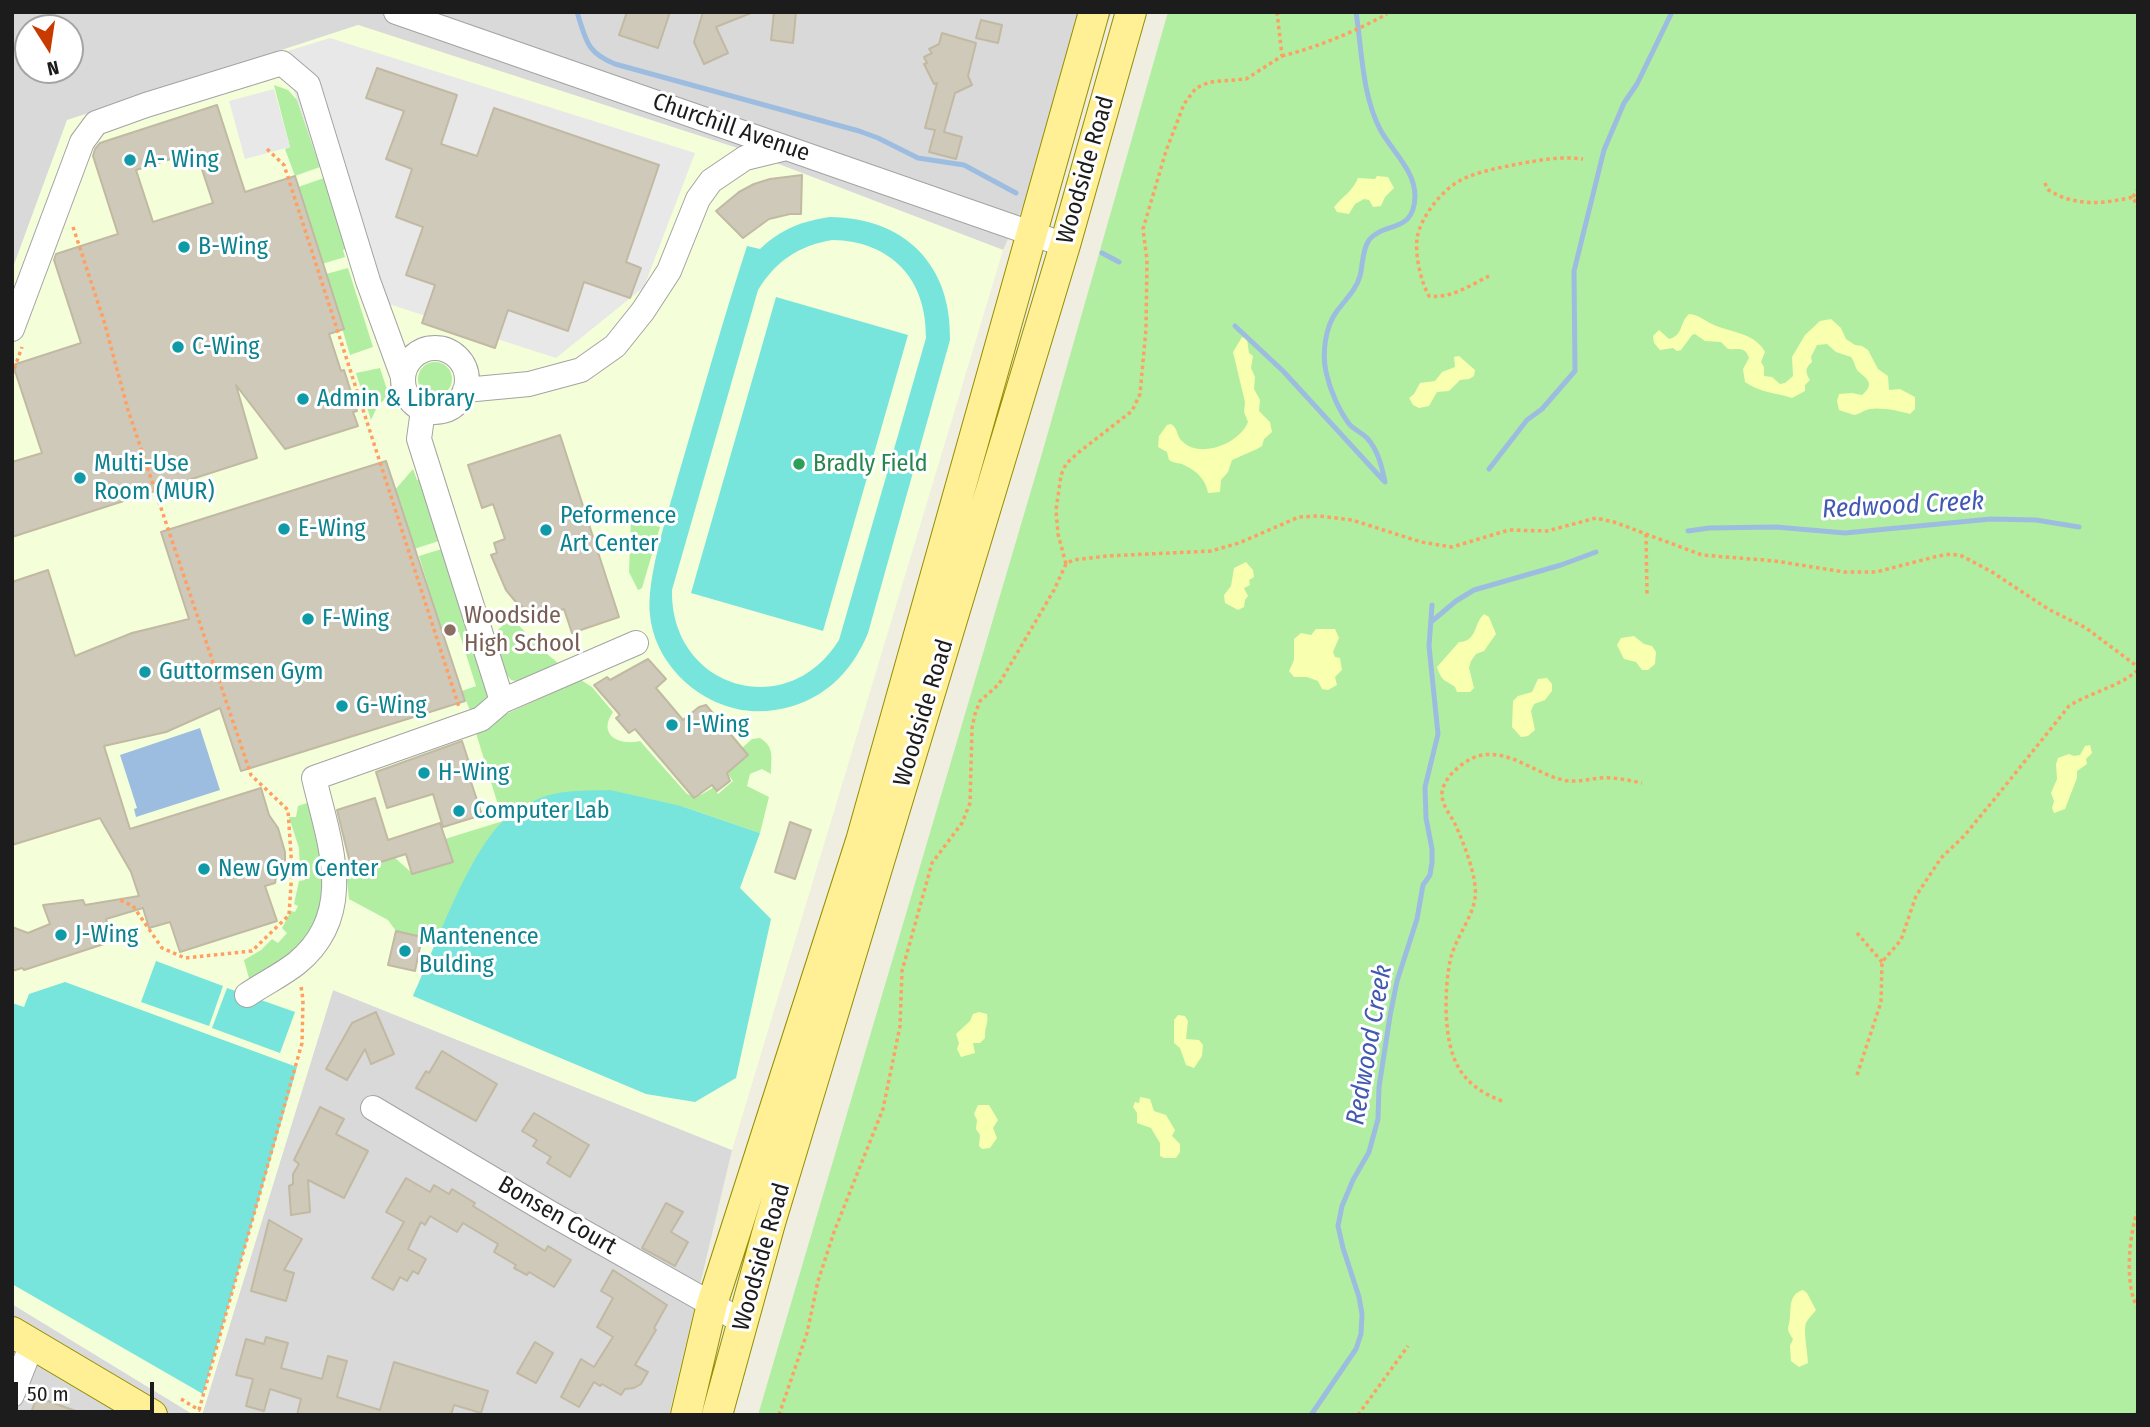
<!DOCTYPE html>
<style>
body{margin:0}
#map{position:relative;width:2150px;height:1427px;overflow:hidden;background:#efeee1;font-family:"Fira Sans Condensed",sans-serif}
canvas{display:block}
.frame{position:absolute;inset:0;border:14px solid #1c1c1c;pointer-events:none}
.north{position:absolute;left:14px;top:14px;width:70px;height:70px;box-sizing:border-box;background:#fff;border:2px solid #a4a4a4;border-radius:50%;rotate:168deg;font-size:19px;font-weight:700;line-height:28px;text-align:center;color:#1c1c1c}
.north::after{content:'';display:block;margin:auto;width:24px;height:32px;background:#c83a00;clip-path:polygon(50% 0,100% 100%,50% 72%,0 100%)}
.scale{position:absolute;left:14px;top:1382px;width:140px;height:32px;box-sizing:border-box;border:4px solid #1c1c1c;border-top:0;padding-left:9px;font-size:21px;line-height:24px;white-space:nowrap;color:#1c1c1c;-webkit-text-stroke:5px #fff;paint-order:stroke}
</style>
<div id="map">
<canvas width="2150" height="1427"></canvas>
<div class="frame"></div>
<div class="north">N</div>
<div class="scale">50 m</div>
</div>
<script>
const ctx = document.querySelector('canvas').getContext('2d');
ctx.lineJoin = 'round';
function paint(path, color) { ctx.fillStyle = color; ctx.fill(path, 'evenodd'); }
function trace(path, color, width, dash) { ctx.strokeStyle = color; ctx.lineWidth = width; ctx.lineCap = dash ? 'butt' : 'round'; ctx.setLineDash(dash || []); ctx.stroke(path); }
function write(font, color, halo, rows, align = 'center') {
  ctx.font = font + ' "Fira Sans Condensed",sans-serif'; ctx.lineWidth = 6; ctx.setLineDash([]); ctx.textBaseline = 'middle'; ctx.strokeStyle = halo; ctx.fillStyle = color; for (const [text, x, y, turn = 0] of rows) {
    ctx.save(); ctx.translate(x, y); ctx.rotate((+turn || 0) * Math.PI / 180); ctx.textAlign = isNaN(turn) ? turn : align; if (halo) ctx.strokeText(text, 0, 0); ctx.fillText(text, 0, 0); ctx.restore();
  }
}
paint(new Path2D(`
 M12,12h1100l-109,238 -269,-103 -376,-122 -346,245zM28,28h42v42h-42z
 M333,990l399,160 -63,265h-467z
 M12,1304l182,111h-182z`), '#dad9d9');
paint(new Path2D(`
 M358,25l376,122 269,103 -271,900 -399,-160 -131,425h-8l-182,-111v-1034l55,-150z`), '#f4ffd9');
paint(new Path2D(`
 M1168,12h970v1403h-1380l285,-965z
 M274,85l14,5 9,10 23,67 -25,9 -10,-27 5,-2z
 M324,178l24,70 -5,2 2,7 -23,7 -24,-77z
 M348,268l25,79 -23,8 -24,-81z
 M418 379a17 17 0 1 1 34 0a17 17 0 1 1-34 0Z
 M380,368l9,28 -11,9 -7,15 -15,-47z
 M413,469l4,11 4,-1 21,61 -28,9 -19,-59z
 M631,518l29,9 -18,61 -4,2 -9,-18z
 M445,548l44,147 -5,11 -12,9 -10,-24 14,-5 -17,-54 -19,6 -4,-26 -17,-56z
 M511,617l28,30 20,17 -33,19 -15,-3 -10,-13 -10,-30z
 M581,680l11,7 21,25c-16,23 6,34 27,29l47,53c11,5 17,-1 27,-7l4,7 15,-13 -6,-8 21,-17 -6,-8 10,-9 8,-1c15,9 11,20 11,36l-9,-5 -12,5 -3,12 22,11 -9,36 -79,-27 -201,46 -43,89 -41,-10 -8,-11 -39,-21 -3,-28 48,-14 19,17 39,-12 -7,-23 58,-18 -27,-88 28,-18z
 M310,802c10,46 32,108 -10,146 -14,13 -34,23 -50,34l-6,-22 17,-10 11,-11 6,4 9,-10 -5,-5 9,-17 4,1 3,-6 -4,-2 5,-23 6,-1 -1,-9h-4l-1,-23 -10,-31h7l2,-11z`), '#b1eea1');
paint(new Path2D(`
 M1377,176l11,1 6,11 -9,9 -4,9 -8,1 -4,-7 -5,-1 -9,5 -6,10 -12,-2 -3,-5c8,-10 19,-16 24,-29l17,1z
 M1689,314c10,1 13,5 21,9 18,10 44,8 55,29l-4,10 3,5v9l8,1 8,7 5,-1 8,-7 -1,-19 13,-22 15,-14 11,-2 10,9 5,11 9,6 7,1 6,4 10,19 10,7 1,14 11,-1 15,8v12l-5,5c-9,-3 -30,-7 -40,-5 -6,1 -10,5 -16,6l-15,-5 -2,-9 2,-7 13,-1 10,2c12,-10 7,-15 -3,-23 -4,-3 -4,-10 -8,-15l-15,-5 -9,-8 -10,1 -6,12 1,5c-7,6 -7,10 -2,18l-5,5v6l-13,7c-15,-5 -34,-6 -47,-16l-2,-13 6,-11c-4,-12 -11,-8 -21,-9l-7,-7 -16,-1 -10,-7 -3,1 -11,15 -4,1 -4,-3 -13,2 -6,-7 -1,-7 6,-6 10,9c15,-4 10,-16 20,-25z
 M1242,337l5,2 2,14 4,3 -2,12 4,9 -1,12 6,11 -1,11 11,11 2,10 -8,7 -2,7 -5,3 -25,11 -4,12 -7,8 -1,12 -12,1c-2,-13 -11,-22 -24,-28 -6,-3 -9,-1 -15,-5l-2,-8 -9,-5 1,-11 8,-11 4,-1c8,5 5,13 12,18 18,17 57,1 65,-20l-4,-10 1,-10 -12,-50z
 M1459,356l16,14 -1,6 -5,3 -9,1 -11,11 -12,1 -8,14 -10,2 -6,-3 -4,-7 5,-4 6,-11 15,-2 7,-9 13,-5 -1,-10z
 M1246,562l7,8 1,7 -5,3 1,5 -6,3 4,8 -3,4 -1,7 -6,3 -13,-7 -1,-8 7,-9 3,-18z
 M1484,614l5,3 7,17 -12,17 -8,3 -5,7 -2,7 5,20 -4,4h-13l-2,-5c-11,-8 -13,-5 -18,-20l22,-25c19,-1 14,-18 25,-28z
 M1316,629h19l4,9 -6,14 2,5 5,1 2,12 -7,7 2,8 -9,5 -6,-1 -4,-8 -11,-4h-13l-5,-6 5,-11v-21l7,-6 10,2z
 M1634,636l10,8 8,2 4,6 -1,12 -7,6h-6l-6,-8 -12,-3 -7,-14 4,-7z
 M1547,678l5,6v7l-7,9 -11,4 -3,7 4,19 -7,6 -7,1 -9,-10 1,-26 5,-5 14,-4 6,-13z
 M2090,745l2,8 -6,6 1,5 -10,7v7l-12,31 -11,4 -2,-5 2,-7 -3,-8 6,-14 -1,-15 2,-6 11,-4 5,2 6,-1 5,-9z
 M979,1012l8,2c2,9 -3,15 -2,24l-5,5h-7l2,10 -14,4 -4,-8 2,-6 -3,-9 14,-13 3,-7z
 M1178,1015l7,1 3,5 -2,18 13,1 4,5 -1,11 -8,12 -8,-3 -6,-17 -6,-5v-23z
 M1140,1097l10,2 4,12 12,4 9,15 -3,6 8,8v8l-4,6h-12l-4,-2v-13l-9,-15 -14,-5v-10l-4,-6 2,-5 4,1z
 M978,1105h11l9,15 -5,8 4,10 -7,10 -8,1 -3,-3 1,-11 -4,-6 1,-9 -3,-6z
 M1803,1290l4,3 9,17c-3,4 -8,9 -10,13 -3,7 2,31 2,40l-9,4 -8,-6 -1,-15 3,-7c-8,-12 -4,-10 -3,-22 1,-10 -1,-23 13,-27z`), '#f8ffae');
paint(new Path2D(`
 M830,217c75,1 122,48 120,123l-82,293c-17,42 -48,70 -93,77 -58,10 -119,-36 -125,-95 -4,-36 17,-99 27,-135 23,-78 45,-157 70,-234l13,3c21,-20 42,-28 70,-32zM832,240c59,1 95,39 94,98l-87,302c-52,84 -169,48 -167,-50l86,-300c18,-29 40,-44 74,-50z
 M776,297l132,38 -85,296 -132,-38z
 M610,790l71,16 79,27 -20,55 31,31 -35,159 -41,24 -49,-8 -233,-98c22,-48 54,-141 91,-176 9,-9 21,-15 32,-20 23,-11 49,-9 74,-10z
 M156,961l67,25 -14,40 -68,-24z
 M65,982l232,85 -94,327 -191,-110v-281l12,4 5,-13z
 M227,988l68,24 -15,41 -68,-25z`), '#77e5db');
paint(new Path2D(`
 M330,38l365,115 -51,134 -88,71 -192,-62 -83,-243z
 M274,89l16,58 -45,12 -16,-58z`), '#e8e8e8');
paint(new Path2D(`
 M200,728l20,62 -84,27 -2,-8 3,-1 -17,-53z`), '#9dbde0');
trace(new Path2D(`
 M577,12c9,28 9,40 38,52l244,67 19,7 40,20 46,7 52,28
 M1356,12c6,39 6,84 25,119 12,21 34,40 34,65 -1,38 -30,25 -46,44 -7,10 -6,24 -9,36 -4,14 -14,23 -23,35 -12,16 -15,42 -11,61 4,18 13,39 24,53 5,5 12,8 17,13 11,12 15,29 18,44
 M1102,253l17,9
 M1235,326l48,45 100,109
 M1489,469l38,-49 15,-11 33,-38 -1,-100 30,-121 20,-47 13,-19 35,-72
 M1688,531l21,-3 67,-1 69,6 146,-14 45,1 43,7
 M1431,622l25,-21 18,-11 87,-25 35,-13
 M1311,1415l45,-66 5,-15 1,-20 -3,-17 -16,-49 -5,-22 4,-20 11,-26 16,-28 9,-33 1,-32 11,-71 7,-35 20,-62 6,-34 7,-10 2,-13v-13l-6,-31 -1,-31 13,-53 -9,-88 3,-41`), '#9dbde0', 5);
const building = new Path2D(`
 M627,12h43l-12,36 -39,-13z
 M703,12l48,1 -35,14 12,26 -24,11 -10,-22z
 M774,12h22l-3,31 -22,-3z
 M981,20l21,5 -4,18 -22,-5z
 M942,33l34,10 -8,33 4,9 -17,8 -11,39 18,5 -6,22 -27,-7 6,-22 -10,-2 12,-45 -3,1 -10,-20 3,-1 -3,-6 8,-4 -3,-4 10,-5z
 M377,68l80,27 -16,49 36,12 17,-48 165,57 -33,97 15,6 -11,30 -46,-16 -16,49 -60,-21 -13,38 -73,-25 13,-38 -29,-10 17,-48 -27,-10 16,-48 -26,-10 18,-48 -38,-13z
 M217,105l28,87 50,-16 49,153 -15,5 12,37 3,-1 13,41 -4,1 5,14 -73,23 -49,-64 21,73 -245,79v-75l30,-9 -29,-88 68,-22 -27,-83 2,-6 62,-20 -25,-78 2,-7 5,-6zM196,151l17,52 -60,19 -17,-52z
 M802,175l-1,39h-11l-21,5 -26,19 -27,-27 23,-19 15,-8 16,-5z
 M560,435l59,182 -47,16 -8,-24 -27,9 -22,-17 -9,-11 -15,-35 6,-2 -3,-10 11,-4 -12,-35 -11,4 -14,-43z
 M386,461l79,240 -224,70 -21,-63 -54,24 -62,14 26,83 131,-41 8,27 9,13 7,24v15l-7,-1 -3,17 -10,3 12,35 -97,31 -10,-30 -21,6 -6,-20 -37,11 5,19 -8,3 1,3 -80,26 -2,-2 -10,3v-44l16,6 22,-9 -7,-19 40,-5 2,5 54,-9 -8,-24 -31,-54 -88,27v-263l36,-12 27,86 57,-23 57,-14 -28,-87z
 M648,659l18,20 -10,9 27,32 16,-13 7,-2 42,50 -21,18 3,8 -13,10 -5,-6 -18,13 -59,-69 -6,4 -13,-15 4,-3 -26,-30 13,-8 3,3z
 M462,741l13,40 -4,1 11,33 -39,12 -10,-33 -46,14 -11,-36z
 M375,798l13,42 52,-17 13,39 -41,12 -6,-20 -54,17 -15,-61z
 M790,822l21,8 -16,49 -20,-7z
 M396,931l26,6 -7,34 -27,-6z
 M376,1012l18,42 -23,10 -6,-15 -18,31 -21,-11 26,-46z
 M442,1051l55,33 -21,37 -60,-33 10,-17 3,2z
 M320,1107l24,12 -8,15 32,17 -24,47 -36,-18 2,32 -19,3 -2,-29 4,-2v-10l6,-10 -5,-4z
 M534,1113l55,32 -19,32 -23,-14 4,-6 -18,-11 4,-6 -15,-9z
 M406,1178l24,14 4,-7 15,9 3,-5 23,14 -2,3 72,45 3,-5 23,14 -17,27 -25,-15 -2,3 -13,-7 2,-3 -22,-13 4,-8 -35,-21 -6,9 -27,-16 -5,9 -4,-3 -13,27 18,10 -8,15 -5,-3 -6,10 -7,-4 -7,13 -21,-12 32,-56 -18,-10z
 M666,1203l17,9 -12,20 17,10 -13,24 -33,-18z
 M269,1220l33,19 -18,31 10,3 -8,28 -35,-10z
 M613,1270l54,35 -13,23 2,2 -21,35 13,7 -7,12 -7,4 -9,1 -4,6 -19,-11 -2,2 -6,-4 -15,25 -18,-10 20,-38 13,8 19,-30 -16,-10 16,-29 -12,-7z
 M266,1337l22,6 -7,25 41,11 6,-23 19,5 -10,36 43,13 14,-48 94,29 -7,22 -27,-8 -3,10h-154l4,-16 -31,-10 -6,22 -18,-5 7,-27 -17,-4 10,-36 18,5z
 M535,1342l18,11 -17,30 -19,-10z
 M37,1397l44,16 -1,2h-50z`);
paint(building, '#cfc9ba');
trace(building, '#c1b9a2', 2);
const minor = new Path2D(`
 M396,12l669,233
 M12,329l70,-187 14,-19 50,-18 136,-42 26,22 60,196 35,96
 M403 380a32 32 0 1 1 64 0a32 32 0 1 1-64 0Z
 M465,390l64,-6 52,-14 34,-24 28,-35 26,-40 29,-72 13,-18 34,-23 41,-10
 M423,410l-4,29 83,262
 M247,995c16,-11 35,-20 50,-32 61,-50 32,-121 17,-185l167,-59 21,-18 134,-58
 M373,1108l177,105 193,109
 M12,1395l20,-51`);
const major = new Path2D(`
 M12,1332l140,83
 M686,1415l26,-111 149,-463 233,-829
 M717,1415l53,-192 295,-978 66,-233`);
trace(minor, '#a3a3a3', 26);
trace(major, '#948e00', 32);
trace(new Path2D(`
 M1277,12l5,44 -36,23 -36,3 -14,6 -12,16 -18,47 -23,78 4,31 -1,69 -6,65 -8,17 -53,41 -13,12 -5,11 -5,35 2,24 8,30 7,-4 34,-4 104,-5 28,-8 60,-26 20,-1 33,4 69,22 31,5 57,-17 38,1 49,-13 18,4 88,33 73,6 69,11h32l62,-16 13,-2 11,2 30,16 56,37 38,19 52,39
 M1282,56c36,-9 72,-24 105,-42
 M267,149l17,16 175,542
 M2045,183l2,6c27,18 56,15 86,8l5,11
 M2133,197l5,-8
 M73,227l31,94 24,89 123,365 37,35 4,60 -3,45 -37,36 -67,7 -23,-10 -29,-42 -13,-6
 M1489,276c-18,9 -39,23 -60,20 -8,-14 -14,-40 -12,-57 3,-22 25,-49 44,-59 18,-9 38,-12 57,-16 22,-4 43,-8 65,-5
 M12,375l10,-28
 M1646,534l1,60
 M1857,933l25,29
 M1857,1075l24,-73 1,-40 19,-22 15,-44 25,-38 23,-22 33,-40 72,-90c22,-14 50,-19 69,-36
 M1502,1101c-45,-17 -54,-45 -56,-91 0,-18 1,-36 5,-53 5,-19 22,-41 24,-59 3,-19 -11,-54 -19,-72 -5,-11 -15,-21 -14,-34 2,-12 12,-22 22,-29 34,-24 66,9 99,17 13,3 25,-1 37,-2 15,-1 28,2 42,5
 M2138,1210c-9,23 -14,77 0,98
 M181,1399l18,11 103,-367 1,-43 -2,-14
 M779,1415l28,-82 11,-52 16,-49 49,-123 17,-83 2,-55 30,-108 30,-40 8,-20 2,-75 3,-14 5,-13 19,-17 55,-94 12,-26
 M1358,1415l50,-69
 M2136,1415l2,-4`), '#ff9f61', 3.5, [3.5, 3.5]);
trace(minor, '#fff', 24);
trace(major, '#fff095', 30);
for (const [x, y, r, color] of [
 [130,160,7,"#0f9aa8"],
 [184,247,7,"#0f9aa8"],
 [178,347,7,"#0f9aa8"],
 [303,399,7,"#0f9aa8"],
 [799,464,7,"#2e9e5b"],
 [80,478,7,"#0f9aa8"],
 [284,529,7,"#0f9aa8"],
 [546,530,7,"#0f9aa8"],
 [308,619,7,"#0f9aa8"],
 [450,630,7,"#8d6e63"],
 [145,672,7,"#0f9aa8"],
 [342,706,7,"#0f9aa8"],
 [672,725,7,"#0f9aa8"],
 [424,773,7,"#0f9aa8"],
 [459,811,7,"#0f9aa8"],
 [204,869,7,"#0f9aa8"],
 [61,935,7,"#0f9aa8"],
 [405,951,7,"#0f9aa8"]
]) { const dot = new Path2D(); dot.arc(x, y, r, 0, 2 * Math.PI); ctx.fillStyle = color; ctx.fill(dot); trace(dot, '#fff', 2.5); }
write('24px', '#1c1c1c', '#fff', [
 ["Churchill Avenue",731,128,19],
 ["Woodside Road",1086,170,-74],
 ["Woodside Road",924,713,-73],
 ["Bonsen Court",557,1216,30],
 ["Woodside Road",762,1257,-74]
]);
write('24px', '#0d838f', '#fff', [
 ["A- Wing",144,160],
 ["B-Wing",198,247],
 ["C-Wing",192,347],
 ["Admin & Library",317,399],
 ["Multi-Use",94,464],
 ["Room (MUR)",94,492],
 ["Peformence",560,516],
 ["Art Center",560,544],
 ["E-Wing",298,529],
 ["F-Wing",322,619],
 ["Guttormsen Gym",159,672],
 ["G-Wing",356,706],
 ["I-Wing",686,725],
 ["H-Wing",438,773],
 ["Computer Lab",473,811],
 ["New Gym Center",218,869],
 ["J-Wing",75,935],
 ["Mantenence",419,937],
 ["Bulding",419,965]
], 'left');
write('24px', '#27864d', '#fff', [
 ["Bradly Field",813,464]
], 'left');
write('24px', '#785e54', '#fff', [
 ["Woodside",464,616],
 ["High School",464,644]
], 'left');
write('italic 26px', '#4159b3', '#fff', [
 ["Redwood Creek",1903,506,-3],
 ["Redwood Creek",1370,1045,-80]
]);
</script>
